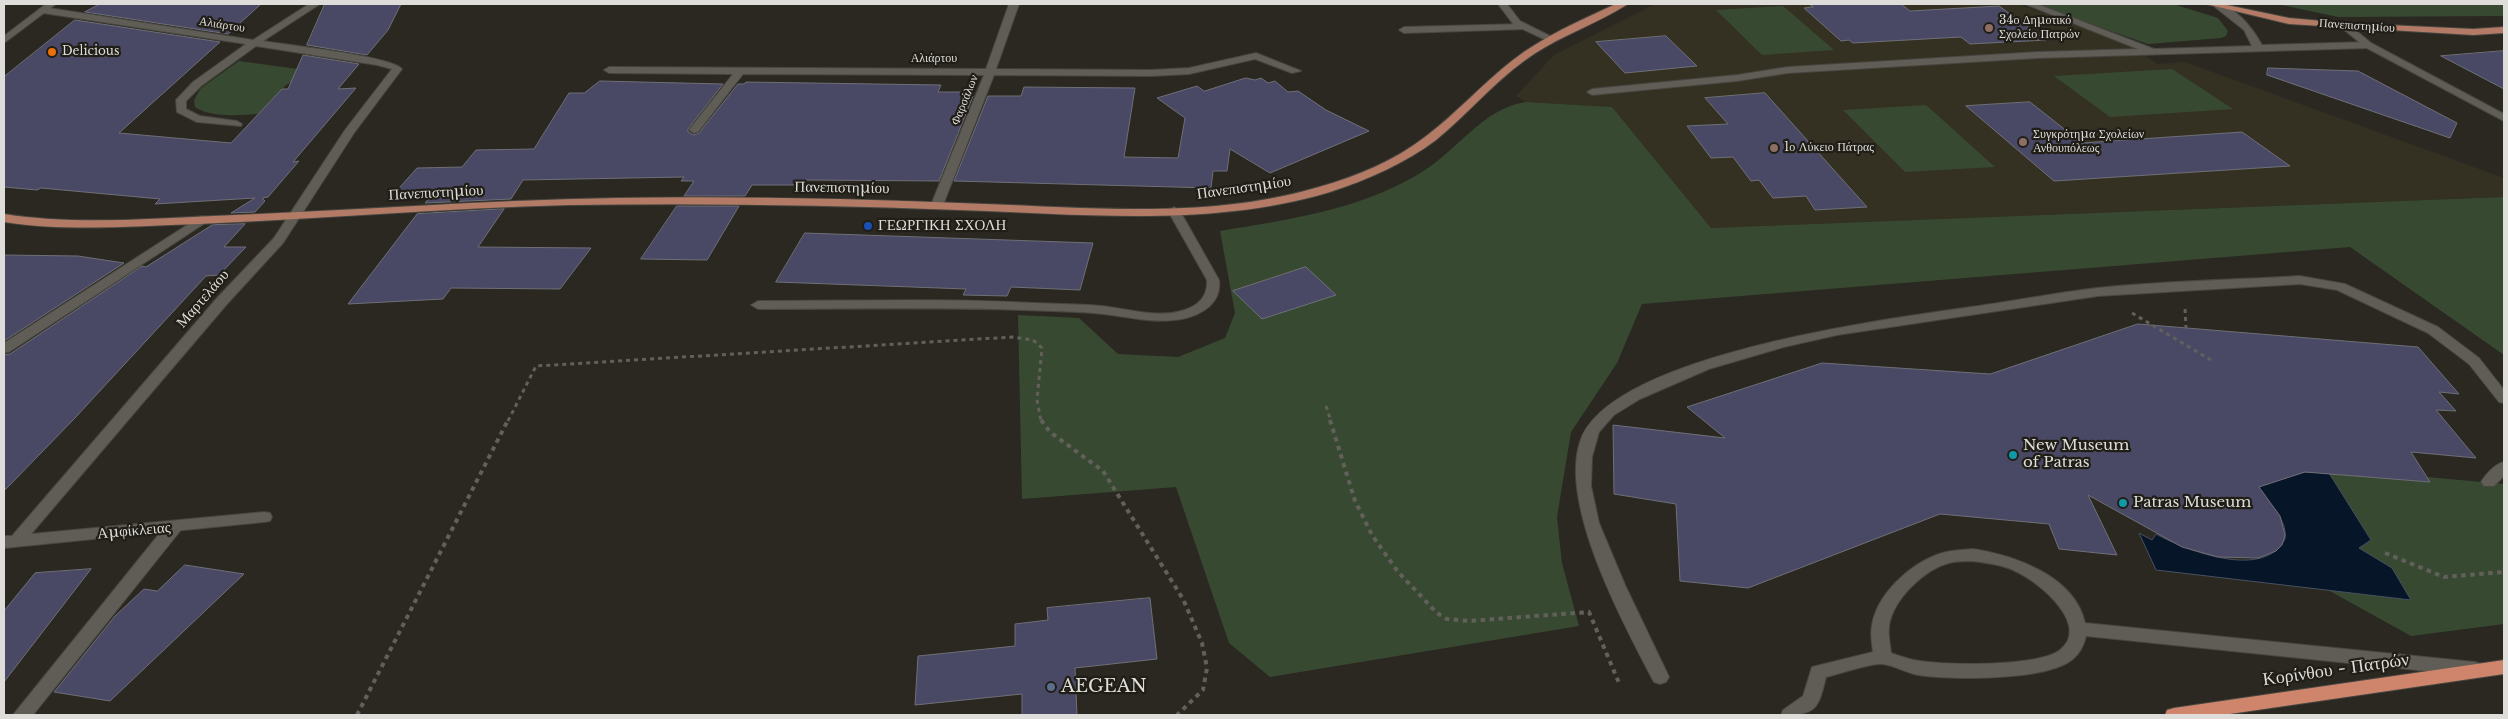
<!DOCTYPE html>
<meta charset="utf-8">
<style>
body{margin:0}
#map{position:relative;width:2508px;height:719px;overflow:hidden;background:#2a2821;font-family:"Libre Baskerville",serif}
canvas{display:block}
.frame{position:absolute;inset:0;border:5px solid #deddd9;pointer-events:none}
</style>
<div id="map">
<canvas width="2508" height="719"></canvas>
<div class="frame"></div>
</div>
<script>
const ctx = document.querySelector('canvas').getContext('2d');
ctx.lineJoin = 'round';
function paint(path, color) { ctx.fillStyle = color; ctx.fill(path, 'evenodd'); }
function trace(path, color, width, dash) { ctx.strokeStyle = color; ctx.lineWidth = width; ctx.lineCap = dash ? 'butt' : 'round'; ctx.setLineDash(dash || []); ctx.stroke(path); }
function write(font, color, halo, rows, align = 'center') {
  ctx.font = font + ' "Libre Baskerville",serif'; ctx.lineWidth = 4.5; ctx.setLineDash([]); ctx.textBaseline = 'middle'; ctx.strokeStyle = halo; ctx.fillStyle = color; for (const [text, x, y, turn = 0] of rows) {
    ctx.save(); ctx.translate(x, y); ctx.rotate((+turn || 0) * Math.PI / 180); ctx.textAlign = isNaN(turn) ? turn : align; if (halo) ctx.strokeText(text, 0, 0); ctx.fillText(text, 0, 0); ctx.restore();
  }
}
paint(new Path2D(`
 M1655,4h363l108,38 31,22 28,-2 319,116v19l-793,31 -99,-121 -86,-5 -10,-6 38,-41z`), '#343123');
paint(new Path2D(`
 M2033,4h140l45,14 10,13 -2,5 -5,2 -73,6z
 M2277,4h227v12l-166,1z
 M1783,6l51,44 -72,5 -46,-45z
 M239,61l73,10 -26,14 -28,29c-18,1 -47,4 -63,-7l-1,-7 7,-12z
 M2172,69l61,40 -123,8 -56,-41z
 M1526,102l86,5 99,121 793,-31v158l-154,-108 -708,57 -25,59 -46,69 -14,85 5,46 17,63 -309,51 -41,-34 -53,-156 -154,12 -4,-184 61,3 39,36 60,3 47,-19 10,-25 -15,-82c70,-12 135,-20 197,-56 38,-21 65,-67 109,-73z
 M1926,105l69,62 -90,5 -62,-62z
 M2329,473l100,9 -2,-5 77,7v140l-93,12 -83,-46 82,10 -18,-32 -33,-20 12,-8z`), '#384931');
const water = new Path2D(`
 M2305,472l24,1 42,67 -12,8 33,20 19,32 -255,-30 -17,-37 13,7 4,-6c29,16 108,47 129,5 3,-22 -19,-37 -33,-51z`);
paint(water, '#071529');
trace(water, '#48515e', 1);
const building = new Path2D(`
 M100,4h161l-33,30 -143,-22z
 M325,4h76l-13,26 -21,25 -60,-10z
 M1809,4h92l9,7 89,-5 47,34 -76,4 -9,-7 -108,6 -4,-3 -8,1 -37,-33 9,-1z
 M75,20l145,22 -101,91 112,10 51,-54h6l15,-34 56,9 -21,25 18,-1 -63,74 6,-1 -31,36 -6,1 3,3 -10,11 -24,1 24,-15 -100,6 5,-5 -119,-11 -4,2 -33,-3v-110z
 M1666,36l31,30 -72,7 -29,-31z
 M2504,51v38l-63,-33z
 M2268,68l90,3 99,52 -7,15 -183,-63z
 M1246,78l9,2 6,-2 7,5 7,-2 13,11 10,-1 28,19 43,21 -99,42 -40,-24 -3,22h-14l-2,17 -257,-7 34,-85h33l3,-9 111,1 -11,69 54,1 7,-40 -28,-20 40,-12 7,5z
 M600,81l123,3 -35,45v3l6,3 5,-2 39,-49h6l2,-2 195,3 -3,7h25l-2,4h12l-34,85 -133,-1 -2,5h-52l-7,11h-61l10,-15h-13l3,-4 -161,3 -12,19 -86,4 6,-7h-39l25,-28 45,-1 14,-17 58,-1 35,-56h15z
 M1765,93l102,114 -52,3 -9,-14 -33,2 -14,-18 -8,1 -18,-24 -22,1 -24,-32 41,-2 -23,-26z
 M2030,102l52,41 160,-11 48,34 -236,15 -88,-75z
 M677,206h62l-32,54 -66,-1z
 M504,209l-26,38 113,1 -31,41 -109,-1 -8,11 -95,5 69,-90z
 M245,224l-21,23h22l-27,28 -13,1 -132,143 -70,72v-136l6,-1 132,-88 4,1 66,-42z
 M805,233l288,10 -13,47 -69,-3 -4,9 -44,-1 3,-6 -190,-7z
 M4,255l74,1 46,7 -120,78z
 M1306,267l30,28 -74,24 -29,-28z
 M2138,324l280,23 41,47 -20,-2 17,19 -20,-1 40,48 -65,-6 19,30 -125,-10 -46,15 21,29 5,19 -3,10 -6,6 -18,7 -40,-1 -36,-10 -94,-52 29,60 -58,-6 -10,-25 -109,-10 -192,74 -68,-7 -4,-77 -62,-10 -1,-69 112,13 -38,-31 135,-44 168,11z
 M185,565l59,9 -134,127 -56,-9 61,-76 29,-27 13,2z
 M91,569l-87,113v-71l31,-38z
 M1150,598l7,61 -82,9 2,47h-55v-21l-107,11 3,-49 97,-10v-22l33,-4 -1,-12z`);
paint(building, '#4a4965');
trace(building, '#6f6f77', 1);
const service = new Path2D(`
 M2025,4h12l117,45 98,-3 -8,-16 -29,-23 -1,-3c21,0 39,25 48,41l106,-3 5,3 -5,3 -330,10 -250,15 -51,8 -145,14 -5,-3 5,-3 145,-14 51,-8 250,-15 100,-3z
 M1174,207l6,4 39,69c3,23 -17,35 -37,39 -26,5 -53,-2 -79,-5 -26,-3 -53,-3 -79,-4 -89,-3 -178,-1 -266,-1l-7,-4 7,-4c92,0 185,-3 276,2 23,1 46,1 68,3 26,3 54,12 79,5 16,-4 27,-14 26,-31l-39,-69z
 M2300,276l45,8 93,43 41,31 25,32v13l-5,-1 -30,-38 -41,-31 -91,-43 -37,-6 -202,12 -261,39 -53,12 -75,22 -69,30 -26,16 -15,17 -7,25 -1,29 8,37 26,62 44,92 -3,5 -6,2 -6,-2c-30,-57 -97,-180 -73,-243 33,-85 307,-120 390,-132 42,-6 84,-14 126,-19 67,-7 136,-8 203,-12z
 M2504,462v14l-10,10h-10l-3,-4c5,-8 14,-18 23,-20z
 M174,521l6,2 2,4 -2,4 -147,184h-20l155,-192z
 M1973,549c41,6 102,27 112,74l390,39 6,2 3,5 -3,5 -6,2 -389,-40c-2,9 -6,17 -13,23 -25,22 -122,21 -155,16 -12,-2 -24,-10 -36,-11 -12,-1 -43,10 -56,13 -8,33 -10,38 -45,38l2,-5 20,-14 9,-29 61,-15c-1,-9 -3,-18 -1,-27 5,-31 38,-61 67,-71 11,-4 22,-4 34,-5zM1973,561c15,2 31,4 44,11 22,10 74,53 43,78 -22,17 -112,15 -140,11 -10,-1 -20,-5 -29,-8 -1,-9 -3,-18 -2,-27 4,-27 36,-57 60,-63 8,-2 16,-2 24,-2z`);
const minor = new Path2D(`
 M309,4h11l-57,37c22,4 129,15 139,28l-48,64 -71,110 -56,61 -196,230 233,-22 6,1 2,4 -2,4 -6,1 -260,26v-12h8l205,-238 57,-60 71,-108 47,-61 -15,-4 -121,-19 -55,40 -15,15v8l14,7 37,5 5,3 -1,2 -44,-4 -20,-10 -1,-12 17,-18 53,-38 -203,-31 -5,-3 5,-3 210,33z
 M1009,4h10l-23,65 155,1 38,-2 67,-15 45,18 -9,2 -37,-14 -66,15 -38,2 -157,-1 -51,130 -6,4 -6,-4 53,-130 -241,-1 -45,58 -4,1 -5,-3 44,-56 -124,-1 -5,-3 5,-3 377,2z
 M1523,24l3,1v4l-122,4 -5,-3 5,-3z
 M2342,24h6l23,19 133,71v7l-139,-74 -23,-19z
 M201,216l4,1 2,3 -2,3 -196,129 -5,1v-10z`);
const tertiary = new Path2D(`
 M46,4h10l-52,39v-7z
 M1498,4h9l13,17 36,18 -8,2 -34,-16z`);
const primary = new Path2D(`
 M1616,4h12c-33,21 -72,33 -104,57 -32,23 -57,54 -88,79 -32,24 -69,40 -106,52 -120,36 -247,22 -371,18 -129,-5 -259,-7 -389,-5 -124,3 -248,14 -372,19 -65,2 -130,8 -194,-2v-8c70,11 139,5 209,2 135,-5 269,-16 403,-18 123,-2 246,1 369,6 111,4 226,15 334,-17 38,-11 75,-26 106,-50 31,-23 57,-53 88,-77 31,-24 68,-40 103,-56z
 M2206,4h16l67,14 56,5 128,6 31,-2v6l-31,2 -184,-11z`);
const trunk = new Path2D(`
 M2504,660v14l-281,41h-58l2,-5 7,-2z`);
trace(service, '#474640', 2);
trace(minor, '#474640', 2);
trace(tertiary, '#474640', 2);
trace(primary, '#474640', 2);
trace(trunk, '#474640', 2);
trace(new Path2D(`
 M2185,309l1,19
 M2132,313l79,47
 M1326,406l5,15
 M508,421l28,-55 476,-29 21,3 9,8 -5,52 4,21`), '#62605a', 3, [4, 4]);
trace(new Path2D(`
 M1041,420l9,12 53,39 80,128 19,44 5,25 -4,22 -26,25
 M1330,420l25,81 17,34 26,37 39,41 10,6 22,2 120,-9 30,71
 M2385,553l59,24 60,-5
 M357,715l151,-295`), '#62605a', 4, [4.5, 4.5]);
paint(service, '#5f5d55');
paint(minor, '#5f5d55');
paint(tertiary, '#5f5d55');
paint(primary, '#b37b66');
paint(trunk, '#cf856c');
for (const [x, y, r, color] of [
 [1989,28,5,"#8d6e63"],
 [52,52,5,"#e8710a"],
 [2023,142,5,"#8d6e63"],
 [1774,148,5,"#8d6e63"],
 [868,226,5,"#1a4fb4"],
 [2013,455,5,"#0f9aa8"],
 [2123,503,5,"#0f9aa8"],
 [1051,687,5,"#5c6f8a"]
]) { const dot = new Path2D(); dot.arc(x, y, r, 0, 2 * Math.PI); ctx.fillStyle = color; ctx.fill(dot); trace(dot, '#201e17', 2); }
write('12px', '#deddd9', '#201e17', [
 ["34ο Δημοτικό",1999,21],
 ["Σχολείο Πατρών",1999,35],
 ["Delicious",62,52],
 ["Συγκρότημα Σχολείων",2033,135],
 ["Ανθουπόλεως",2033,149],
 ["1ο Λύκειο Πάτρας",1784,148]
], 'left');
write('12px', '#deddd9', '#201e17', [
 ["Αλιάρτου",222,25,9],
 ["Πανεπιστημίου",2357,26,4],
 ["Αλιάρτου",934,59],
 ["Φαρσάλων",965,100,-68]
]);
write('15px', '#deddd9', '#201e17', [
 ["Πανεπιστημίου",842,188,1],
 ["Πανεπιστημίου",1244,188,-8],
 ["Πανεπιστημίου",436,193,-3],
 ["Μαρτελάου",203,299,-49],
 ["Αμφίκλειας",134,531,-5]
]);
write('15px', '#deddd9', '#201e17', [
 ["ΓΕΩΡΓΙΚΗ ΣΧΟΛΗ",878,226],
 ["New Museum",2023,446],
 ["of Patras",2023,463],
 ["Patras Museum",2133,503]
], 'left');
write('18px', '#deddd9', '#201e17', [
 ["Κορίνθου - Πατρών",2336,670,-8]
]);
write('18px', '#deddd9', '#201e17', [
 ["AEGEAN",1061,687]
], 'left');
</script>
